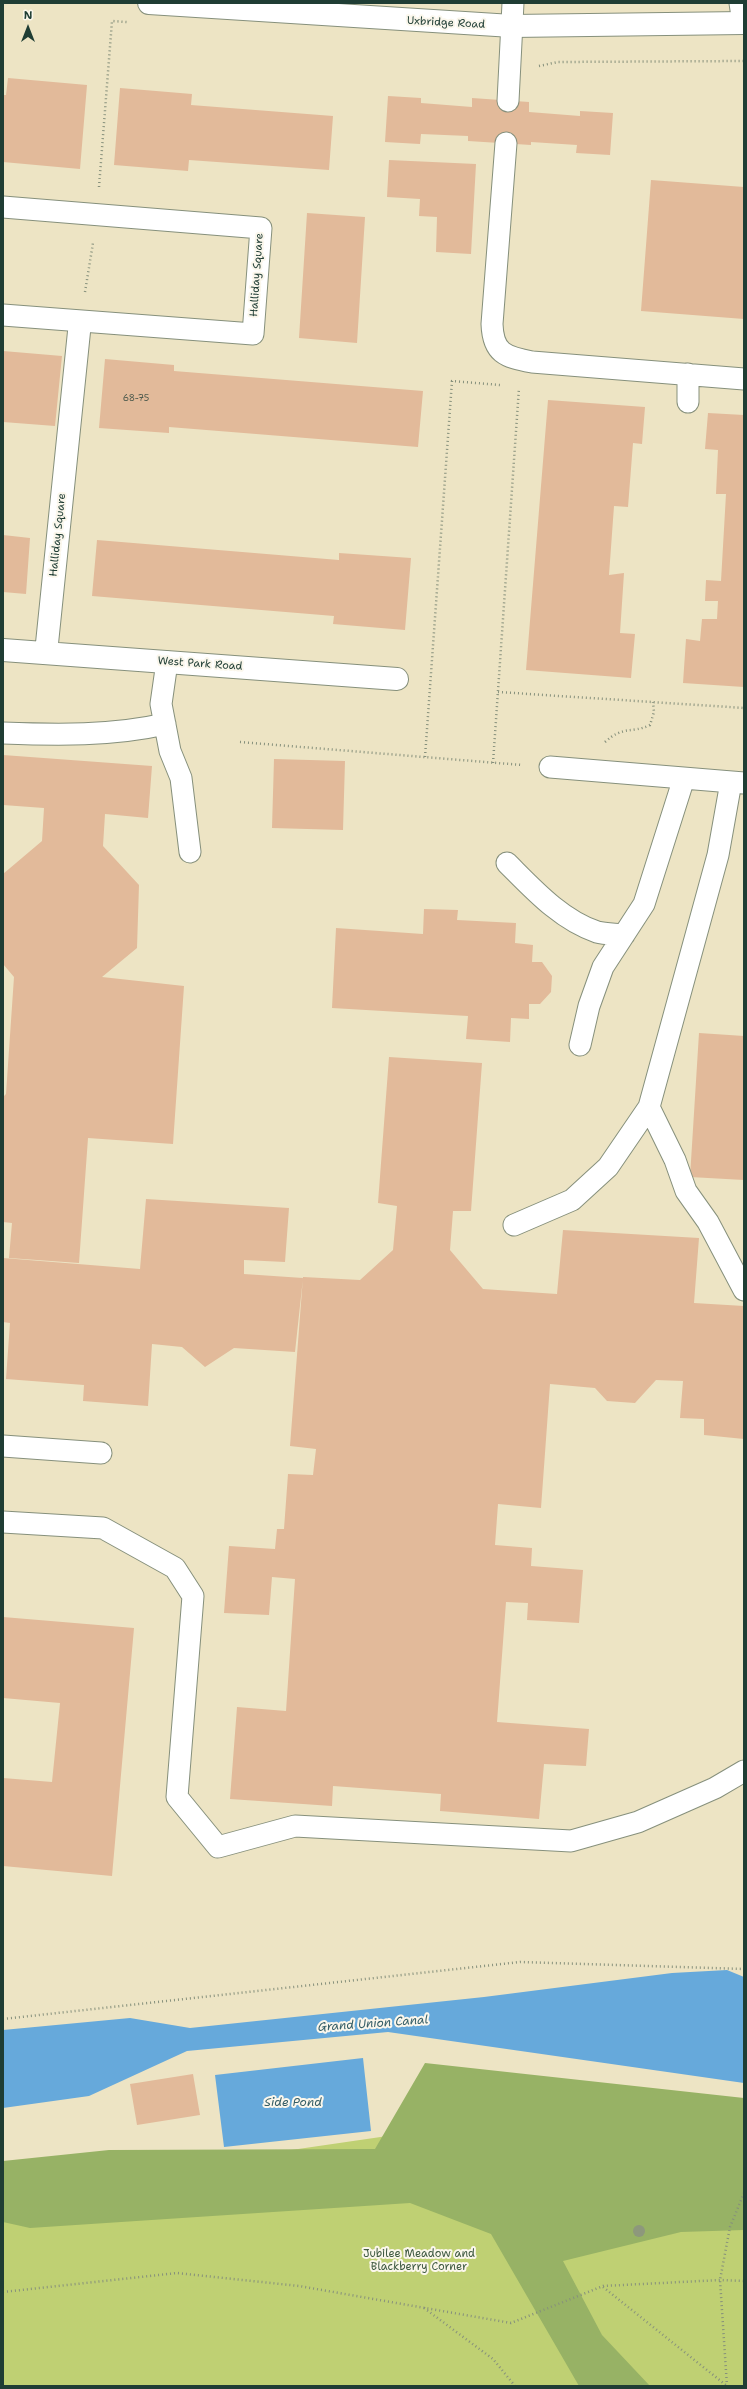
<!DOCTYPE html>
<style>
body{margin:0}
#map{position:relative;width:747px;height:2389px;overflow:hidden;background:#ede4c4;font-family:"Shantell Sans",sans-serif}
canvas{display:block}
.frame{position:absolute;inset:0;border:4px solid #1f3d34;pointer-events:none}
.north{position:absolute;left:8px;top:8px;width:40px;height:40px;-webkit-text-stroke:3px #fbf7ec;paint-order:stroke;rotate:0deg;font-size:11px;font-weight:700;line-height:16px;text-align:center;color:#1f3d34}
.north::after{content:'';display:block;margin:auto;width:14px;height:18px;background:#1f3d34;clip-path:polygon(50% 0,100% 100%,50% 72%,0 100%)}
</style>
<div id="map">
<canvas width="747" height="2389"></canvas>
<div class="frame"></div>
<div class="north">N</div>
</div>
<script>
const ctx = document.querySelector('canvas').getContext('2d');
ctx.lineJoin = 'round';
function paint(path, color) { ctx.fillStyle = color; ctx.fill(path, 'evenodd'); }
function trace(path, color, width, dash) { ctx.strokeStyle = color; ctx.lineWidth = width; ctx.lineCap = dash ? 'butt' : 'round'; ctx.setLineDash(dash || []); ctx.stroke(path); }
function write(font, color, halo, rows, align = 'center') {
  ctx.font = font + ' "Shantell Sans",sans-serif'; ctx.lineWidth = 4; ctx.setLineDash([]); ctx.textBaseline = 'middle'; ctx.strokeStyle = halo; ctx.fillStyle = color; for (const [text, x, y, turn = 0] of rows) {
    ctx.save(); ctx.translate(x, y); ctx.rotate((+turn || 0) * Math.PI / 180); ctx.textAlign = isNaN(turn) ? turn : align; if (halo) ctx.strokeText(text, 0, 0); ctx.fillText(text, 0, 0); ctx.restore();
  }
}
paint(new Path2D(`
 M408,2133l336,9v244h-741v-194z`), '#bfd073');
paint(new Path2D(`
 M425,2063l319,35v132l-63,2 -118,29 39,74 48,51h-71l-88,-152 -81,-31 -380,25 -27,-6v-61l106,-11 266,-1z`), '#97b265');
paint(new Path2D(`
 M727,1970l17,7v106l-356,-51 -201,19 -98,45 -86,12v-78l127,-12 60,10 294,-31 188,-24z
 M363,2058l8,73 -147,16 -9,-72z`), '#66a9db');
paint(new Path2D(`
 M8,78l79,7 -7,84 -77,-7v-67h3z
 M120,88l72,6 -1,11 142,11 -4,54 -140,-10 -1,11 -74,-6z
 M388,96l33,2v5l51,4v-9l57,4v10l51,4v-5l33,2 -3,42 -34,-2 1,-8 -46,-3v3l-63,-4v-5l-47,-2 -1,10 -35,-2z
 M389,160l87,4 -5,90 -35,-2 1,-35 -18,-1 1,-17 -33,-2z
 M651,180l93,7v132l-103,-8z
 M307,213l58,4 -8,126 -58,-5z
 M3,351l59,5 -7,70 -52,-4z
 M105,359l69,6v6l249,20 -5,56 -249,-20v6l-70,-5z
 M548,400l97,7 -3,37 -9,-1 -5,64 -14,-1 -5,69 15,-2 -4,60 15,1 -4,44 -105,-8z
 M708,413l36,2v272l-61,-4 3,-44 14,2 2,-22h15l1,-18h-13l1,-21 15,1 5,-87h-10l2,-44 -13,-1z
 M3,535l27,3 -4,56 -23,-2z
 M97,540l242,20v-7l72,5 -6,72 -72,-6 1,-8 -242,-20z
 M3,755l149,11 -4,52 -43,-4 -2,32 36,39 -2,63 -35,29 82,9 -11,158 -85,-6 -9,125 -70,-5 3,-35 -9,-1v-125l3,-3 8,-117 -11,-13v-90l39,-33 2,-33 -41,-3z
 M274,759l71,2 -2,69 -71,-2z
 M424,909l34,1 -1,10 59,3 -1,20 18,2 -1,17h10l10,14 -1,16 -11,12h-11v15l-18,-1 -1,24 -44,-3 2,-23 -136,-8 4,-80 87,6z
 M699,1033l45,3v144l-54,-3z
 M389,1057l93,6 -11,148h-18l-3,39 33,39 74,5 6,-64 136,8 -5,65 50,3v133l-40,-4v-16l-24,-1 3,-37 -27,-1 -21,23 -28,-2 -12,-13 -45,-4 -9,124 -43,-4 -3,41 37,3 -1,18 52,4 -4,53 -52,-3 1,-17 -22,-1 -9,120 92,7 -3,37 -42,-2 -5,55 -99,-8 1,-17 -108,-8 -1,20 -102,-7 7,-92 49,4 9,-132 -23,-2 -3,38 -45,-2 5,-67 46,3 2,-20h7l4,-55 25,1 3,-26 -26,-3 13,-169 57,3 33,-30 4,-44 -19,-3z
 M146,1199l143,9 -4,54 -41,-2v14l59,4 -8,74 -61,-4 -29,19 -23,-20 -30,-3 -4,62 -65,-5 1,-16 -78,-6 4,-56 -7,-1v-64l137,11z
 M3,1617l131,11 -22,248 -109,-10v-88l49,4 8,-79 -57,-5z
 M193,2074l7,41 -63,10 -7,-41z`), '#e2ba9a');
const lane = new Path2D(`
 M740,3l3,20
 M508,101l5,-98
 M506,143l-14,181c1,29 13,33 40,38l212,17
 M3,207l258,21 -8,106 -250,-19
 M688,402v-28
 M167,662l-6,42 9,47 11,27 9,74
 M3,733c54,2 109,3 162,-9
 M550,767l194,16
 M507,863c26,26 54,57 90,69 8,2 19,2 27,3
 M580,1045l9,-39 14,-39 41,-63 40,-126
 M649,1107l26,53 11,31 22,31 36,68
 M514,1225l58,-25 36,-33 41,-60 69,-252 13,-73
 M3,1446l98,7
 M3,1522l100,6 72,40 18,28 -16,201 41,50 77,-21 276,15 67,-19 77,-34 29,-17`);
const street = new Path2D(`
 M3,650l394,29
 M46,653l34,-331`);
const primary = new Path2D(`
 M149,3l363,23 232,-3`);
trace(lane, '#86907c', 23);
trace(street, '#86907c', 24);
trace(primary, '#86907c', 24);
trace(new Path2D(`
 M539,66l19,-4 186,-1
 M99,187l13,-166 15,1
 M85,292l8,-49
 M498,692l246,16
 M240,742l282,23
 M605,742c19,-17 26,-8 45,-17l4,-13 -1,-10
 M425,757l27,-376 48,4
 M493,763l26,-375
 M3,2019l517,-57 224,7
 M603,2287l124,99
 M3,2292l174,-19 122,13 212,37 92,-37 117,-6 24,1
 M424,2308l69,51 22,27
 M727,2386l-7,-106 10,-53 14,-34`), '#86907c', 2.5, [1, 3]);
trace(lane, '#fff', 21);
trace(street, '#fff', 22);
trace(primary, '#fff', 22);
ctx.fillStyle = '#8d987c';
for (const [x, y] of [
 [639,2231]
]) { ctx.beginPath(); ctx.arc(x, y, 6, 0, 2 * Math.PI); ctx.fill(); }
write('9px', '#505c4e', null, [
 ["68-75",136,399]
]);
write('11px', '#1f3d34', '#fbf7ec', [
 ["Uxbridge Road",446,23,3],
 ["Halliday Square",257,275,-86],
 ["Halliday Square",58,535,-84],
 ["West Park Road",200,664,4]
]);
write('11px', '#3f5a41', '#fbf7ec', [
 ["Jubilee Meadow and",419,2254],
 ["Blackberry Corner",419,2267]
]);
write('italic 12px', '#345d66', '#fbf7ec', [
 ["Grand Union Canal",373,2024,-4],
 ["Side Pond",293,2103]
]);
</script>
